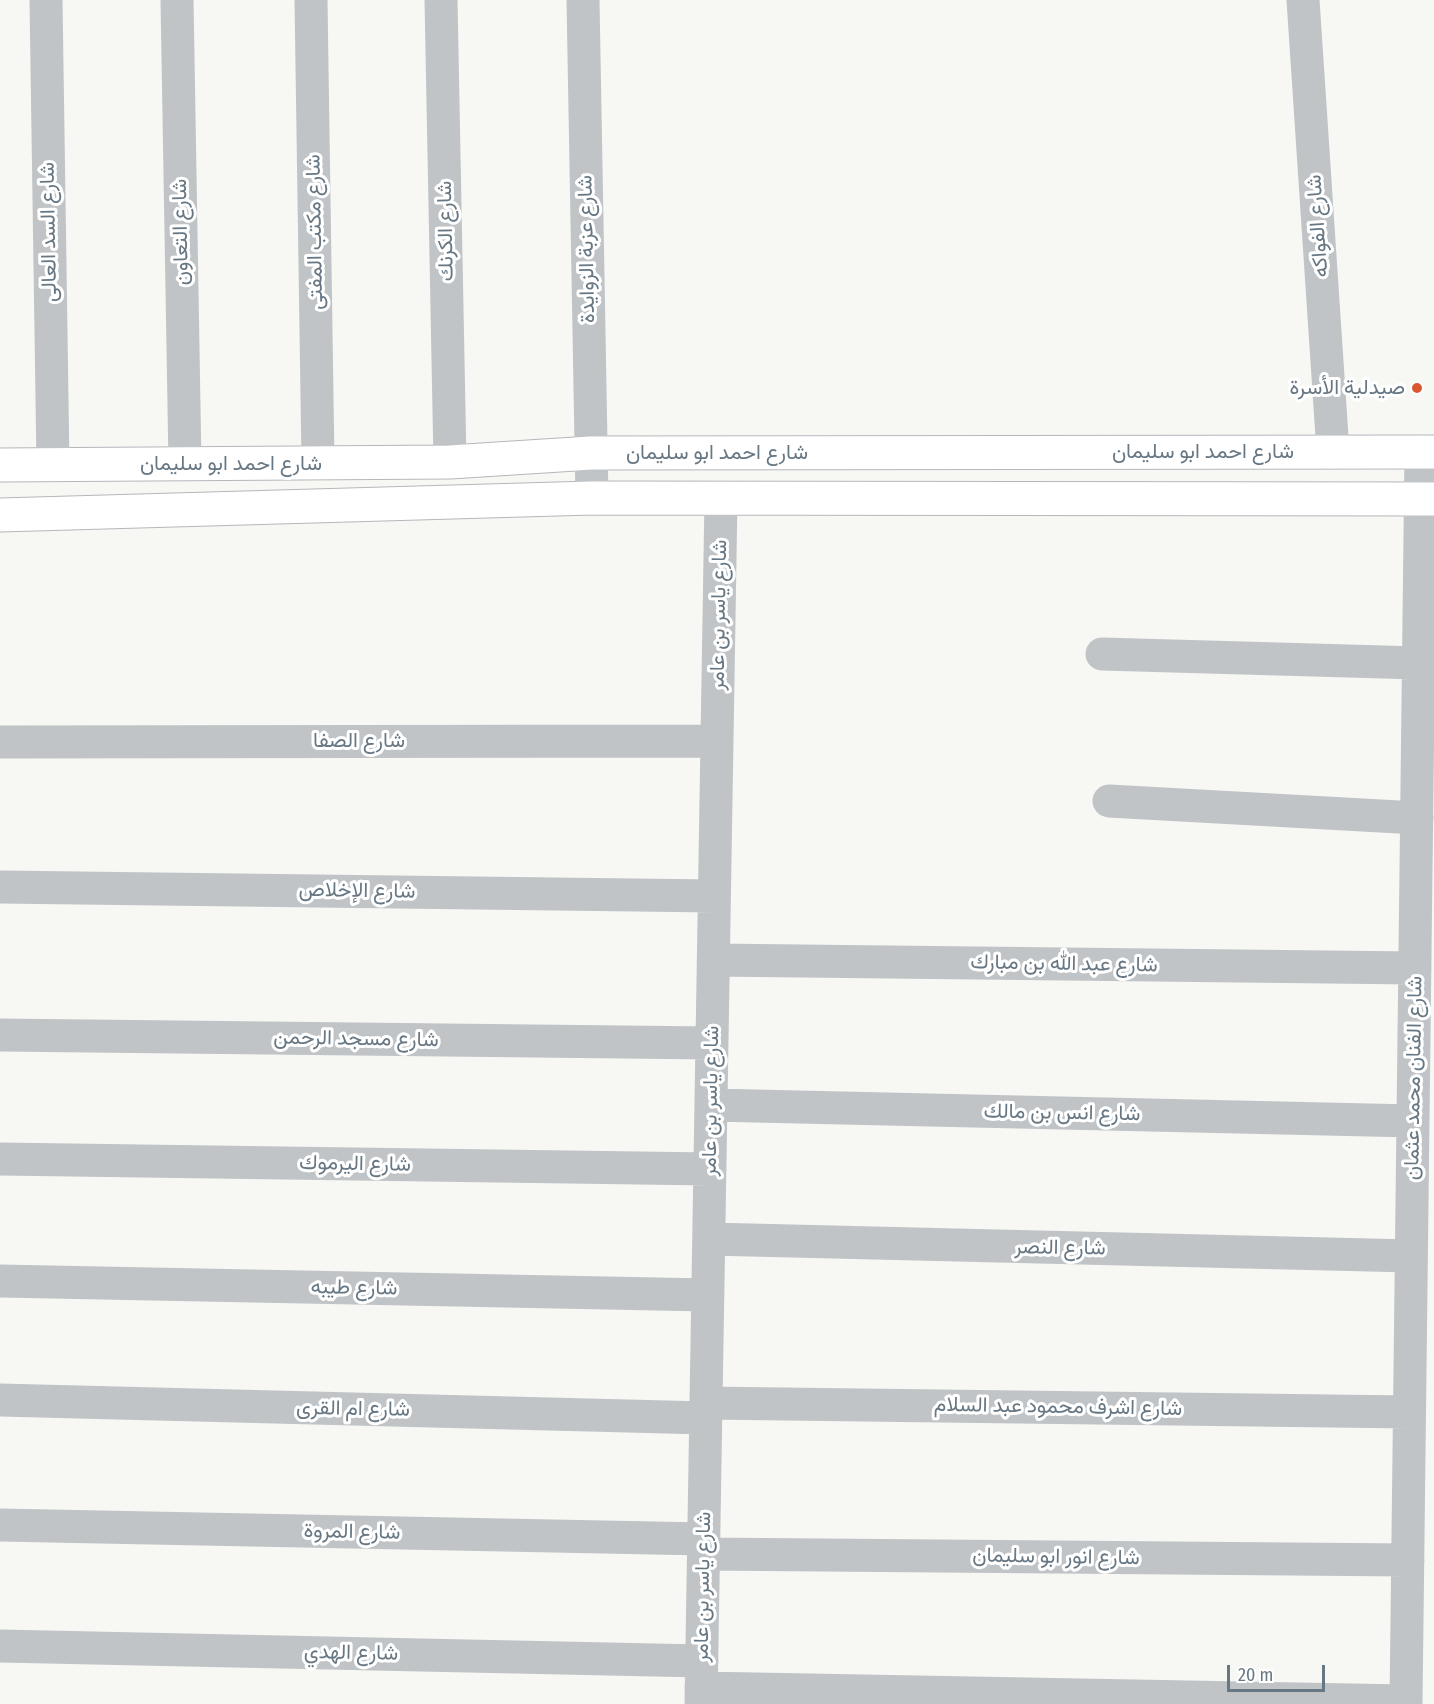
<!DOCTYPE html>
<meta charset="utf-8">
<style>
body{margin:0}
#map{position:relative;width:1434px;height:1704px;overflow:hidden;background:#f7f7f4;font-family:"Fira Sans Condensed",sans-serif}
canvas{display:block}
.scale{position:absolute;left:1227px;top:1665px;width:98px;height:27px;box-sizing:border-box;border:3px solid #677783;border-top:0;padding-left:8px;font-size:18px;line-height:21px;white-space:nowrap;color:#677783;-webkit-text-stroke:4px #fff;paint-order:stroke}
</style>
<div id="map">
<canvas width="1434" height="1704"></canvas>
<div class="scale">20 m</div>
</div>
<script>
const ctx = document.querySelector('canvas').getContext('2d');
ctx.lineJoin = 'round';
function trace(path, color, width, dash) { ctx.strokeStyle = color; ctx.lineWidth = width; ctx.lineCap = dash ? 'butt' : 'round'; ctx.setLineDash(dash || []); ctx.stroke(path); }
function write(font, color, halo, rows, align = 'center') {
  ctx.font = font + ' "Fira Sans Condensed",Vazirmatn,sans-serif'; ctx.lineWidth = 6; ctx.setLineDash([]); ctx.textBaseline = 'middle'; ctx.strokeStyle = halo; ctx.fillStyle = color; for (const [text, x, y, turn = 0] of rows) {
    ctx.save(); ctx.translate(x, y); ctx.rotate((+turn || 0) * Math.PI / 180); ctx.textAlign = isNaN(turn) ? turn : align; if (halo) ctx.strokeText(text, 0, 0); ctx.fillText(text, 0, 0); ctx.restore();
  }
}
const major = new Path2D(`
 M0,465l450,-3 141,-9 843,-1
 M0,515l592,-17 842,1`);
trace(major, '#b3b8bb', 35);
trace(new Path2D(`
 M46,0l7,465
 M177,0l8,464
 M311,0l7,463
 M441,0l9,462
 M583,0l9,498
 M1303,0l30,452
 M1102,654l317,9
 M0,742l717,-1
 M1109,801l308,17
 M0,887l714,9
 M714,960l701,8
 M0,1035l712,8
 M711,1105l702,16
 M0,1159l710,10
 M709,1239l702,17
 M0,1281l708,14
 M0,1400l706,18
 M706,1403l703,9
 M0,1525l704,14
 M704,1554l704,6
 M0,1646l702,15
 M701,1688l705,13
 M701,1704l20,-1206
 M1406,1704l15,-1252`), '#c0c4c7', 33);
trace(major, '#fff', 33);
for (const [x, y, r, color] of [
 [1417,388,6,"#db572f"]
]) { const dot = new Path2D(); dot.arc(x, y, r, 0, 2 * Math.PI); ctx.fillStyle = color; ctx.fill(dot); trace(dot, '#fff', 2); }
write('21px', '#677783', '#fff', [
 ["شارع الفواكه",1318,226,-94],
 ["شارع الكرنك",446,231,-91],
 ["شارع السد العالى",49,232,-91],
 ["شارع التعاون",181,232,-91],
 ["شارع مكتب المفتى",315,232,-91],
 ["شارع عزبة الزوايدة",587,249,-91],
 ["شارع احمد ابو سليمان",1203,452],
 ["شارع احمد ابو سليمان",717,453],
 ["شارع احمد ابو سليمان",231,464],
 ["شارع ياسر بن عامر",719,615,-89],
 ["شارع الصفا",359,741],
 ["شارع الإخلاص",357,891,1],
 ["شارع عبد الله بن مبارك",1064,964,1],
 ["شارع مسجد الرحمن",356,1039,1],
 ["شارع الفنان محمد عثمان",1414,1078,-89],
 ["شارع ياسر بن عامر",711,1101,-89],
 ["شارع انس بن مالك",1062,1113,1],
 ["شارع اليرموك",355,1164,1],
 ["شارع النصر",1060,1248,1],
 ["شارع طيبه",354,1288,1],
 ["شارع اشرف محمود عبد السلام",1058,1407,1],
 ["شارع ام القرى",353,1409,1],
 ["شارع المروة",352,1532,1],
 ["شارع انور ابو سليمان",1056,1557,1],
 ["شارع ياسر بن عامر",703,1587,-89],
 ["شارع الهدي",351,1653,1]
]);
write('21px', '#677783', '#fff', [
 ["صيدلية الأسرة",1405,388]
], 'right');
</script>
